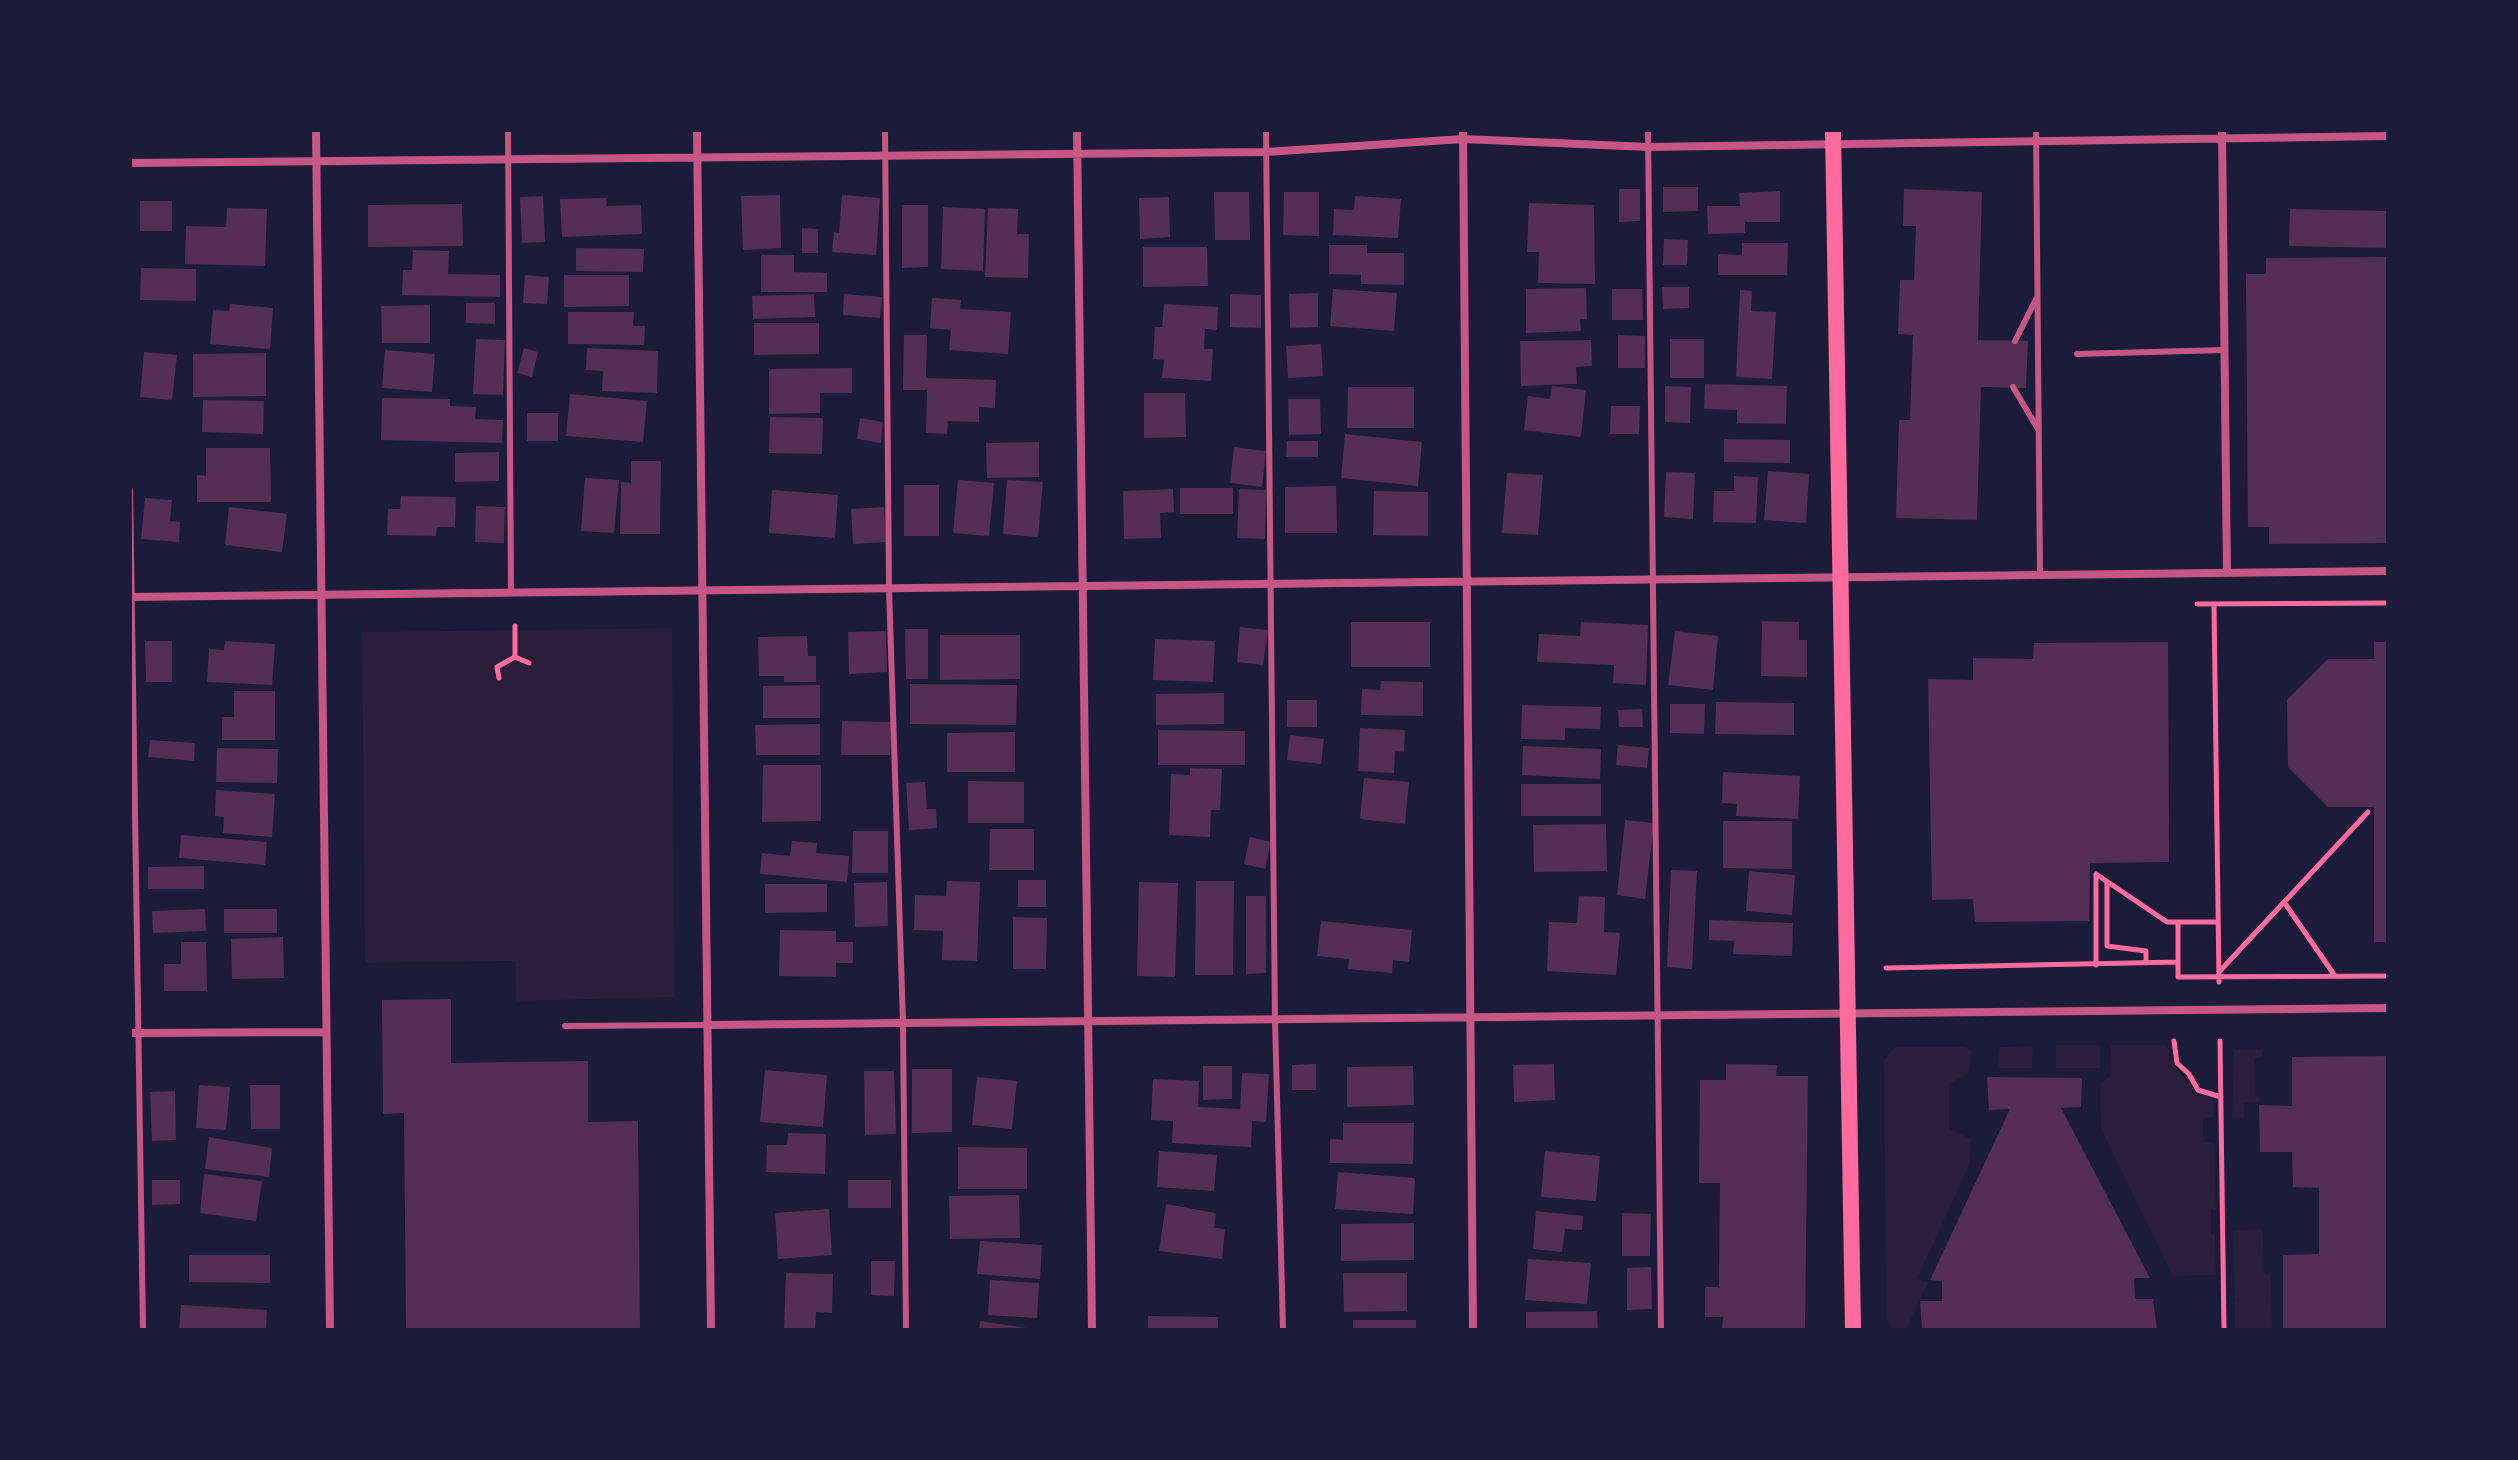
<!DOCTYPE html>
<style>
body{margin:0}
#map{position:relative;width:2518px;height:1460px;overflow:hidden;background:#1b1b3a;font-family:"Alegreya Sans",sans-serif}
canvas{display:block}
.frame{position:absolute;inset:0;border:132px solid #1b1b3a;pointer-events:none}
</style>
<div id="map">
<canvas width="2518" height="1460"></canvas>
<div class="frame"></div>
</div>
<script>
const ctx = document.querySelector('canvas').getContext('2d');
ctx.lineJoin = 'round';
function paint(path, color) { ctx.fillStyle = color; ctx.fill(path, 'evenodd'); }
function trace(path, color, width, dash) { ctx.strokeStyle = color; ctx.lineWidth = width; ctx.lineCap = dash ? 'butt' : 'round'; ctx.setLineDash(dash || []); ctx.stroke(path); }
paint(new Path2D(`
 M672,628l3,369 -159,4 -1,-40 -150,2 -3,-331z
 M2056,1045h44v23h-44z
 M2111,1045h53l6,5 -2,7 26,33 19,9 1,18 -11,1v24l11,1 2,66h-5v25l4,1 1,40 -43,1 -72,-147 -1,-45 10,-7z
 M2033,1046l-1,22h-35l3,-21z
 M1895,1047h70l7,5 -3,21 -20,11v45l22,10 -1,24 -53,116 11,3 -22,48 -14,-1 -6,-11 -2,-258z
 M2234,1050h28v7l-8,2 1,37 4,1v5l-15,1v14l-12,1z
 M2263,1229l1,45 7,2 1,54h-37v-29l5,-1h-5l-2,-70z`), '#2a1e3b');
paint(new Path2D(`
 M1663,187h35v24l-35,1z
 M1619,189h21v32l-21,1z
 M1904,189l78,3 -4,148 50,1 -2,47 -45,-1 -4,133 -81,-2 3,-98h11l3,-85 -15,-1 2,-54h14l2,-54h-13z
 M1780,191v31h-35v11l-37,1 -1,-28h33l-1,-13z
 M1214,192h35l1,48h-35z
 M1284,192h35v44l-36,-1z
 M780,195l1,53 -38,2 -2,-54z
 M842,195l38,3 -4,57 -44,-3 2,-20 5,1z
 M543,196l2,46 -23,1 -2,-46z
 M1355,196l46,3 -3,39 -65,-3 1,-26 20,1z
 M1169,197l1,40 -30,2 -1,-41z
 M606,198l1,8 34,-1 1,29 -80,3 -2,-38z
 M140,201h32v30h-32z
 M1529,203l65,2 1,79 -57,-1 1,-31h-12z
 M462,204l1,42 -95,1v-42z
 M902,205h26v62l-26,1z
 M943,207l42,2 -2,62 -42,-2z
 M227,208l40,1 -2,57 -80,-2 1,-38 40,1z
 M988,208l30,1 -1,25h12l-1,44 -43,-1z
 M2290,209l98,2v37l-99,-2z
 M802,228l16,1v24h-16z
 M1664,239l24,1 -1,25h-24z
 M1742,243h46l-1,32h-69v-21l24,1z
 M1329,245h38v8h37v32l-43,-1v-9l-32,-1z
 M1143,247h64l1,39 -65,1z
 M576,248l68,1 -1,23 -67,-1z
 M413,250l36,1 -1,23 52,1v22l-98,-2 1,-25h9z
 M761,255h33v17l33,1v19h-66z
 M2388,257v286l-119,1v-17h-21l-2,-253h20v-16z
 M141,268l55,1v32l-56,-1z
 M525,275l24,2 -2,27 -24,-1z
 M564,275h65v31l-65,1z
 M1662,287h27v21l-26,1z
 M1586,288l1,31h-7l1,12 -55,2v-44z
 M1333,289l64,4 -3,38 -64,-5z
 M1612,289h30l1,31h-31z
 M1740,290l12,1 -1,20 25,1 -4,67 -36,-2z
 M1318,293v34l-28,1 -1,-34z
 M814,294l1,23 -62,2 -1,-23z
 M844,294l38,3 -2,21 -37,-3z
 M1230,294l31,1v33l-31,-1z
 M932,298l29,2 -1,9 51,3 -3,42 -59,-4 2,-20 -21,-2z
 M466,303h29v21l-29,-1z
 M230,304l43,4 -3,41 -60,-5 3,-34 16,1z
 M1164,304l54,3 -1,23 -12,-1 -1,20h9l-2,32 -49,-3 2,-18 -11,-1 2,-32h7z
 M430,305v38h-48l-1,-37z
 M568,312h66l-1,14h12l-1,19 -76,-1z
 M754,323h65v31l-65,1z
 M904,335h23l-1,43 70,2 -1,28 -16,-1v15l-31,-1 -1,13 -21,-1 1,-43h-24z
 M1618,335l27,1v32h-27z
 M476,339l29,1 -2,55 -30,-1z
 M1670,339h34v39h-34z
 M1591,340l1,26 -16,1 1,17 -56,2 -1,-45z
 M1321,344l2,32 -35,2 -2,-32z
 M524,348l14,4 -6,25 -15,-4z
 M587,348l71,3 -1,42 -55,-2 1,-20 -17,-1z
 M385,350l50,4 -3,38 -50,-4z
 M144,352l33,3 -5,45 -32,-3z
 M266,353v43l-73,1v-43z
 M852,368v25h-32v20l-51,1v-45z
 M1705,384l82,2 -1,38 -49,-1v-13l-33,-1z
 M1552,386l34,4 -5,47 -57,-7 4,-34 22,3z
 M1665,386l26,1 -1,36 -25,-1z
 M1348,387h66v41h-67z
 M1144,393h41l1,44 -42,1z
 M570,394l77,7 -4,41 -77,-6z
 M382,398l68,1v7l26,1 -1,12 28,1 -1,23 -121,-3z
 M1288,399h32l1,35 -32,1z
 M203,400l61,1 -1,33 -61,-2z
 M1611,406h29l-1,28h-29z
 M527,413h31v28h-31z
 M770,417l53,1 -1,36 -53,-1z
 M860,418l23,4 -2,21 -24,-4z
 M1345,434l77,8 -4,44 -77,-8z
 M1724,439l66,1v23l-66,-1z
 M1287,441h31v16h-32z
 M1039,442v35l-52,1 -1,-35z
 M1234,447l32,4 -4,36 -32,-4z
 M206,448h64l1,54h-74v-27l9,1z
 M499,452v29l-44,1v-29z
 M631,461h30l-1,73h-40l1,-52 10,1z
 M1768,471l41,3 -3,49 -42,-3z
 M1666,472l29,1 -2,46 -29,-2z
 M1507,473l36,2 -5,60 -36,-2z
 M1734,476l24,1 -2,46 -43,-1 1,-31h20z
 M585,478l34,2 -5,53 -33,-2z
 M958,480l36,3 -5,53 -36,-3z
 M1007,480l36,2 -5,55 -35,-3z
 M904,485h35v51h-35z
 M1336,486l1,47h-52v-46z
 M1180,488h53v26h-53z
 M1173,489l1,23 -14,1 1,25 -37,1 -1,-48z
 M1239,489l27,1 -1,49 -28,-1z
 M772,490l66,5 -3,43 -66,-5z
 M1374,491l54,1v44l-55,-1z
 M401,496l55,1 -1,30h-18l-1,9 -49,-1 1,-26h12z
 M145,498l27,2 -2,21 10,1 -1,20 -38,-3z
 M476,506l29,1 -1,36 -29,-1z
 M229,507l58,7 -5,38 -57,-7z
 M884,507l2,35 -33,2 -2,-35z
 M1762,621l37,1v18h8v37l-46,-1z
 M1351,622h79v45h-79z
 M1581,622l67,3 -2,60 -33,-2 1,-18 -77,-3 2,-28 41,2z
 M1240,627l28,3 -5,35 -26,-3z
 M905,629h23v50h-22z
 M886,631l1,41 -38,2 -1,-42z
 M1675,631l43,5 -5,54 -45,-5z
 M940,635h80v44l-80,1z
 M807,636l1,20h8v26h-32v-6h-25l-1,-39z
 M1155,639l60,2 -2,41 -60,-2z
 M145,641h27v41h-26z
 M225,641l50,3 -3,41 -65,-3 2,-33 15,1z
 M2168,642l1,220 -79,1 -1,58 -114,1 -2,-23 -41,1 -4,-221 45,1v-22l60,1 1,-16z
 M2374,642h14v300h-14v-135h-46l-40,-40 -1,-67 41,-41h46z
 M1381,681l42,1v34l-62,-1 1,-26 18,1z
 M910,684l107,1 -1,40 -106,-1z
 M820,685v33h-57v-32z
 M234,691h41v49h-53v-23h12z
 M1224,693v31l-68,1v-31z
 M1287,700h30v27h-30z
 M1716,702l78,1v32l-79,-1z
 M1670,704h35l-1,30 -34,-1z
 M1522,705l79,2 -1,22 -35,-1v12l-44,-1z
 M1642,709l1,18h-24l-1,-17z
 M842,721l49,1 -1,33h-49z
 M820,724v31h-64l-1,-30z
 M1360,728l45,2 -1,22 -9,-1 -1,22 -36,-2z
 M1158,730l87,1v34h-87z
 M1015,732v40h-68v-39z
 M1290,735l34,4 -3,25 -34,-4z
 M150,740l45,3 -1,18 -46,-4z
 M1618,745l31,3 -2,20 -31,-3z
 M1523,746l78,3 -1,30 -78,-4z
 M217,748l61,1 -1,34 -61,-1z
 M763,765h58v56l-59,1z
 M1190,768l32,1 -2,41h-9l-1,27 -41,-2 2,-61 19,1z
 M1723,772l77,4 -2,43 -62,-3 1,-12 -15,-1z
 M1364,778l45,4 -4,42 -45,-5z
 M968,781l56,1v41h-56z
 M925,782l2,27h9l1,19 -28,2 -3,-47z
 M1521,784h80v32h-80z
 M216,790l59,4 -3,43 -49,-4 1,-16 -9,-1z
 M1625,820l29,3 -9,76 -28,-4z
 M1723,821h69v48l-69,-1z
 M1606,824l1,47 -73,1 -1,-47z
 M990,829h44v41h-45z
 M853,831h35v42h-36z
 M181,835l86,7 -2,23 -86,-7z
 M1250,837l21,5 -6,27 -21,-5z
 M792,841l25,2 -1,10 33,3 -2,26 -87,-8 2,-21 28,3z
 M204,866v23h-56v-22z
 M1671,870l26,1 -5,98 -25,-2z
 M1749,871l46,4 -3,40 -46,-4z
 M1018,880h28v27h-28z
 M947,881l33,1 -3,79 -35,-1 1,-29 -29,-1 1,-35 31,1z
 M1196,881h38l-1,94h-38z
 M887,882l1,44 -33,1 -1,-44z
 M1139,882l39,1 -3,94 -38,-1z
 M765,884h62v28l-62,1z
 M1246,896h20v77l-20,1z
 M1579,896l26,1 -1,35 16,1 -4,42 -69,-4 2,-49 28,1z
 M205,909l1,22 -53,2 -1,-22z
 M224,909h53v24h-53z
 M1013,917l34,1 -1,51h-33z
 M1709,920l84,3 -1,33 -59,-2 1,-13 -25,-1z
 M1321,921l91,9 -3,32 -16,-2 -1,13 -44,-4 1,-10 -32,-3z
 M780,930l56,1v11h17v21h-17v14l-57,-1z
 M283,937l1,41 -52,1 -1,-40z
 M181,942h25l1,49h-43v-27h17z
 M451,999v64l137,-2v61l50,-1 2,209h-234l-2,-217 -21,1 -1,-114z
 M2388,1056v274h-105v-75l36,-1v-66l-26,-1 -1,-35h-32l-1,-47 33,1v-49z
 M1316,1064v26h-24v-25z
 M1554,1064l1,36 -41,2 -1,-37z
 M1726,1064l51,1 -1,11h32l-3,254h-83l1,-13h-18v-30h14l1,-104h-21l1,-103h26z
 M1203,1066h29v33l-29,1z
 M1413,1066l1,39 -67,2v-40z
 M912,1069h40v63l-40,1z
 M765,1070l62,5 -4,52 -63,-5z
 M864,1071h30l2,63 -31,1z
 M1242,1073l27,1 -3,48 -14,-1 -1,26 -79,-4 1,-22 -22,-1 2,-41 46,2 -1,26 42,2z
 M977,1077l40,4 -5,48 -40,-4z
 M1987,1077l95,1 -1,29 -20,1 89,170h-16l1,21h18l4,31 -235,-2 -2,-27h22v-20l-12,-1 80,-171 -21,1z
 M199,1085l31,2 -4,43 -30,-2z
 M250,1085h30v44h-29z
 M175,1091l1,49 -24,1 -2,-49z
 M1343,1123h71l-1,41 -83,-1v-24l13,1z
 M788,1133l38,1 -1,40 -59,-2 1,-27h20z
 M209,1137l63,11 -3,29 -64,-8z
 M958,1147l69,1v41h-69z
 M1159,1151l58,4 -3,36 -57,-4z
 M1545,1151l55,5 -4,45 -55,-4z
 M1338,1172l77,6 -2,36 -78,-5z
 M204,1174l58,7 -6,40 -56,-8z
 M152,1180h28v24l-28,1z
 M848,1180h43v28h-43z
 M1019,1195l1,43 -70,1 -1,-43z
 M1166,1204l50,9 -2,15 11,1 -3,30 -63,-8z
 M829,1209l3,46 -54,4 -3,-46z
 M1536,1211l47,5 -1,14 -17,-1 -3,23 -29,-3z
 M1622,1213l29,1 -1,42h-28z
 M1414,1223v37l-73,1v-37z
 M980,1241l62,4 -2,34 -63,-5z
 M189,1255h81v28l-81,-1z
 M1528,1259l63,4 -4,41 -62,-4z
 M871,1261h24l-1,35 -23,-1z
 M1651,1267l1,42 -25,1v-42z
 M786,1273l47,1 -1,39 -16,-1 -1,18 -31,-1z
 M1343,1273h64v38l-63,1z
 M990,1280l49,3 -2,35 -49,-3z
 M181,1305l86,5 -1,20h-87z
 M1597,1311l1,19h-72v-18z
 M1148,1316l70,1v13h-70z
 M1353,1320h63v10h-63z
 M980,1321l47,7v2h-48z`), '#542f53');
trace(new Path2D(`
 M2197,604l191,-1
 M2214,604l5,378
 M515,626v31l14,6
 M499,678l-2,-11 18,-10
 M2096,874l71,48h51
 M2096,874v91
 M2107,883v63l39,5v12
 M2284,902l51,74
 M2178,922v40
 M1886,968l292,-6v15l210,-1
 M2219,972l149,-160
 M2174,1041l3,22 12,11 9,16 23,7
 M2220,1041l4,289`), '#ff6b9d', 5);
trace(new Path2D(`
 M508,130l3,463
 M885,130l4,458 14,435 3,307
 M1266,130l9,890 8,310
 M1648,130l13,1200
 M2036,130l4,444
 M2015,341l21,-42
 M2077,354l147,-4
 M2013,387l25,42
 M130,490l13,840
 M565,1026l141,-1`), '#c65784', 6);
trace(new Path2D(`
 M316,130l14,1200
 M697,130l14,1200
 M1077,130l15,1200
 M1463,130l10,1200
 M2222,130l5,442
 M130,163l1136,-11 197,-13 186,8 739,-11
 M130,597l2258,-26
 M706,1025l1682,-17
 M130,1033l195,-1`), '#c65784', 8);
trace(new Path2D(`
 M1833,130l20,1200`), '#ff6b9d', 16);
</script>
